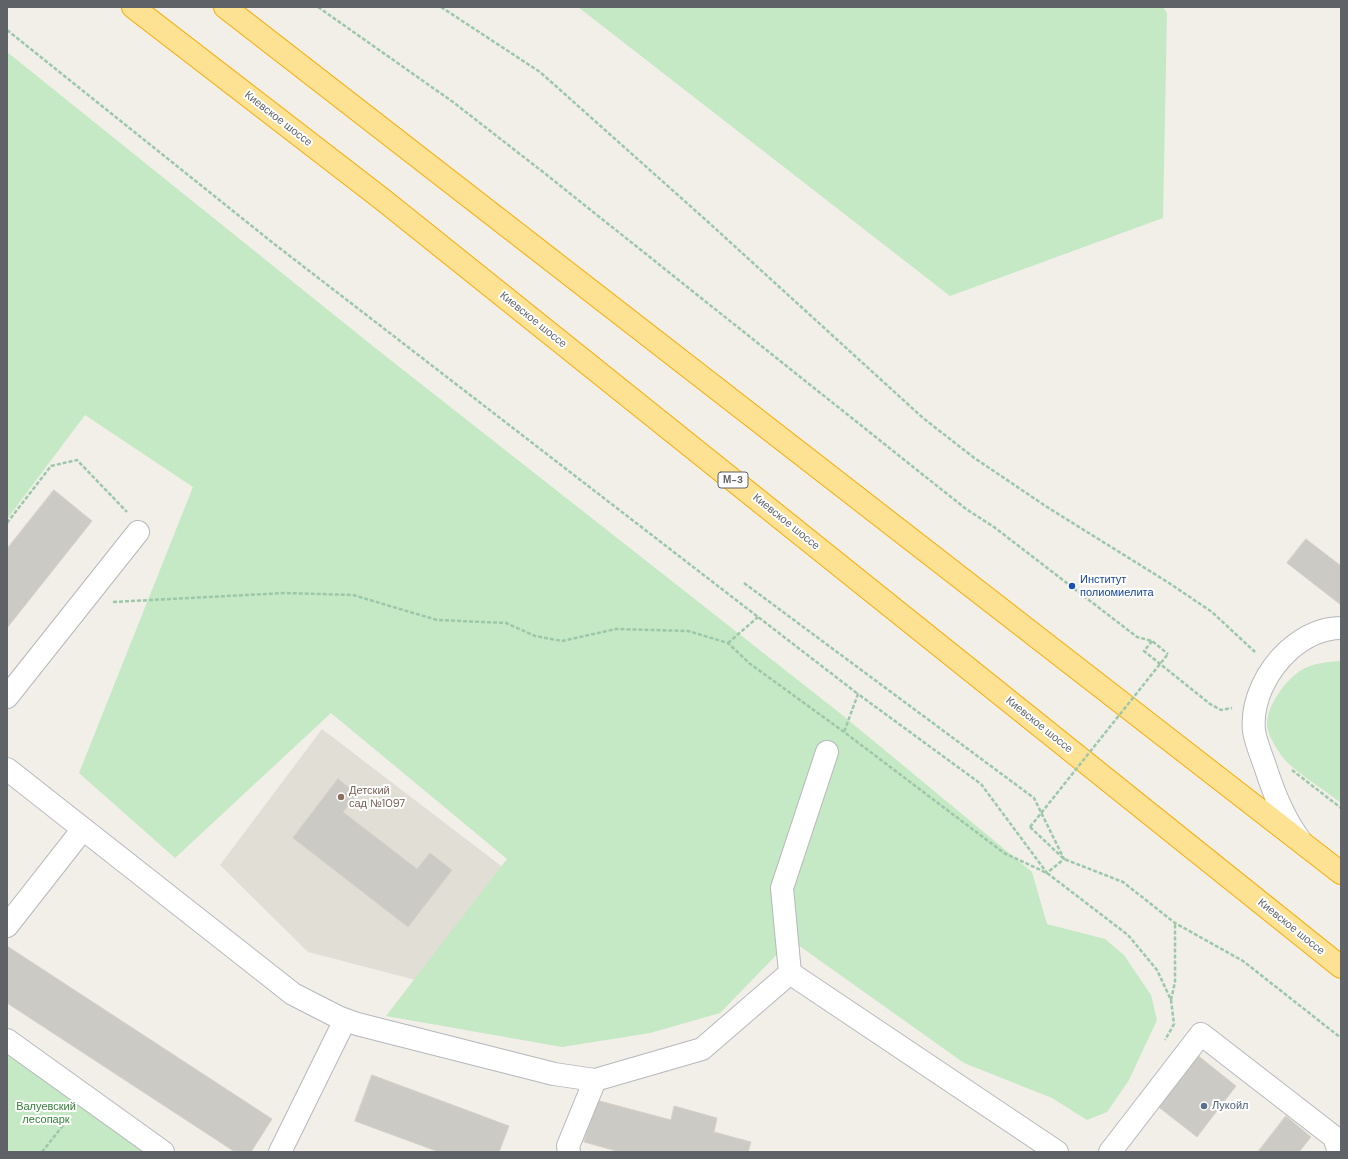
<!DOCTYPE html>
<meta charset="utf-8">
<style>
body{margin:0}
#map{position:relative;width:1348px;height:1159px;overflow:hidden;background:#f1efe8;font-family:"DM Sans",sans-serif}
canvas{display:block}
.frame{position:absolute;inset:0;border:8px solid #5f6368;pointer-events:none}
</style>
<div id="map">
<canvas width="1348" height="1159"></canvas>
<div class="frame"></div>
</div>
<script>
const ctx = document.querySelector('canvas').getContext('2d');
ctx.lineJoin = 'round';
function paint(path, color) { ctx.fillStyle = color; ctx.fill(path, 'evenodd'); }
function trace(path, color, width, dash) { ctx.strokeStyle = color; ctx.lineWidth = width; ctx.lineCap = dash ? 'butt' : 'round'; ctx.setLineDash(dash || []); ctx.stroke(path); }
function write(font, color, halo, rows, align = 'center') {
  ctx.font = font + ' "DM Sans",sans-serif'; ctx.lineWidth = 4; ctx.setLineDash([]); ctx.textBaseline = 'middle'; ctx.strokeStyle = halo; ctx.fillStyle = color; for (const [text, x, y, turn = 0] of rows) {
    ctx.save(); ctx.translate(x, y); ctx.rotate((+turn || 0) * Math.PI / 180); ctx.textAlign = isNaN(turn) ? turn : align; if (halo) ctx.strokeText(text, 0, 0); ctx.fillText(text, 0, 0); ctx.restore();
  }
}
paint(new Path2D(`
 M322,729l187,143 -74,113 -127,-33 -88,-87z`), '#e1ded6');
paint(new Path2D(`
 M578,7h585l4,6 -4,205 -213,78z
 M7,52l367,295 467,367 191,158 15,52 58,15 19,16 27,40 6,25 -28,60 -22,32 -20,8 -35,-22 -88,-35 -173,-123 -71,73 -70,20 -88,14 -176,-31 121,-157 -176,-146 -156,145 -96,-85 114,-286 -108,-72 -78,104z
 M1341,661v142c-16,-13 -43,-29 -56,-43 -6,-7 -15,-21 -17,-30 -6,-18 17,-50 32,-59 12,-8 27,-9 41,-10z
 M7,1034l151,118h-151z`), '#c5e8c5');
const building = new Path2D(`
 M54,490l38,31 -85,107v-79z
 M1306,539l35,27v39l-54,-42z
 M338,779l19,15 -14,18 74,57 13,-16 22,17 -44,57 -115,-89z
 M7,946l265,173 -21,33h-16l-228,-149z
 M1196,1054l40,32 -39,51 -41,-32z
 M372,1075l137,51 -10,26h-60l-84,-31z
 M596,1100l75,20 3,-14 43,12 -3,14 37,10 -3,10h-128l-36,-10z
 M1286,1116l25,21 -12,15h-41z`);
paint(building, '#cccac5');
trace(building, '#d6d1c6', 1);
const minor = new Path2D(`
 M7,697l131,-165
 M7,769l286,225 45,23 19,7 197,50 41,6 107,-31 88,-76
 M1300,840c-16,-21 -25,-44 -33,-68 -4,-13 -11,-28 -13,-41 -3,-30 13,-61 35,-81 15,-13 33,-22 52,-22
 M7,926l76,-97
 M790,973l267,179
 M790,973l-8,-85 45,-136
 M7,1040l156,112
 M280,1152l65,-132
 M569,1152l-1,-6 27,-66
 M1110,1152l91,-118 133,103 5,15`);
const highway = new Path2D(`
 M133,7l249,192 959,768
 M225,7l1116,866`);
trace(minor, '#b5b8bc', 24);
trace(highway, '#f9ab00', 24);
trace(new Path2D(`
 M318,7l135,95 90,70 423,337 28,18 143,110 15,4 16,13
 M441,7l99,65 167,149 216,197 50,39 74,50 122,76 43,29 43,40
 M7,30l266,213 585,451
 M7,523l44,-57 26,-6 50,52
 M744,583l290,215 30,61 -17,14 -66,-89 -123,-90 -14,38
 M113,602l172,-9 68,2 84,25 69,3 29,13 27,5 54,-12 72,2 40,12 21,20 95,69 160,121 43,20 81,62 29,35 14,30 3,24 -9,16
 M1152,641l-8,10 66,53 11,6 11,-2
 M728,643l30,-26
 M1292,770l49,38
 M1030,827l34,32 59,23 52,41 68,38 98,77
 M1171,1000l4,-18v-59
 M7,1152h1
 M42,1152l30,-38`), '#9cc7a9', 2.5, [4, 2]);
trace(minor, '#fff', 22);
trace(highway, '#fde293', 22);
trace(new Path2D(`
 M1030,827l138,-173`), '#9cc7a9', 2.5, [4, 2]);
for (const [x, y, r, color] of [
 [1072,586,4,"#1a4fb4"],
 [341,797,4,"#8d6e63"],
 [1204,1106,4,"#5c6f8a"]
]) { const dot = new Path2D(); dot.arc(x, y, r, 0, 2 * Math.PI); ctx.fillStyle = color; ctx.fill(dot); trace(dot, '#fff', 1.5); }
for (const [x, y, w] of [
 [733,480,30]
]) { const box = new Path2D(); box.roundRect(x - w / 2, y - 8, w, 16, 3); ctx.fillStyle = '#fff'; ctx.fill(box); trace(box, '#5f6368', 1); }
write('bold 10px', '#5f6368', null, [
 ["М-3",733,480]
]);
write('11px', '#5f6368', '#fff', [
 ["Киевское шоссе",278,119,38],
 ["Киевское шоссе",533,320,39],
 ["Киевское шоссе",786,522,39],
 ["Киевское шоссе",1039,725,39],
 ["Киевское шоссе",1291,927,39]
]);
write('11px', '#164399', '#fff', [
 ["Институт",1080,580],
 ["полиомиелита",1080,593]
], 'left');
write('11px', '#785e54', '#fff', [
 ["Детский",349,791],
 ["сад №1097",349,804]
], 'left');
write('11px', '#4e5e75', '#fff', [
 ["Лукойл",1212,1106]
], 'left');
write('11px', '#348238', '#fff', [
 ["Валуевский",46,1107],
 ["лесопарк",46,1120]
]);
</script>
